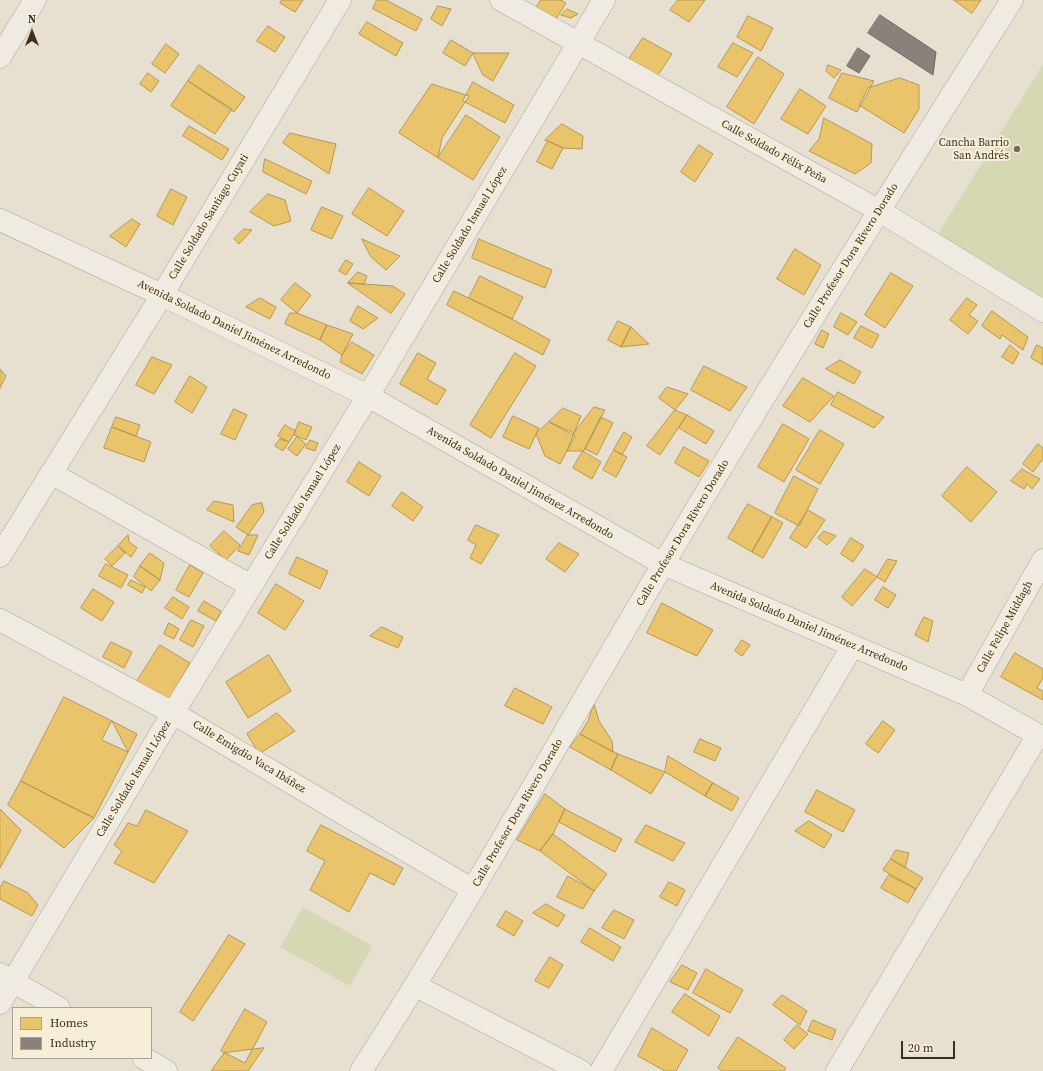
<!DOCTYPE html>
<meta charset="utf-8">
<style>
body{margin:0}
#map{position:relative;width:1043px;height:1071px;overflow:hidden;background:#e7e0d1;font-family:"Source Serif 4",serif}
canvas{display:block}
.legend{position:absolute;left:12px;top:1007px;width:140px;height:52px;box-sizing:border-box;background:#f7eed8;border:1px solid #ada18e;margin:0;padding:5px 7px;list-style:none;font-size:12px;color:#3d2e20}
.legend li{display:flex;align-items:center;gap:8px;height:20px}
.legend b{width:20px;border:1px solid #ada18e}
.north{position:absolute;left:12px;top:12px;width:40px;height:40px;-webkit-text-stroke:3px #f7eed8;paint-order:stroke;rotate:0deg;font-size:11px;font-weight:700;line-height:16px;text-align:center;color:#3d2e20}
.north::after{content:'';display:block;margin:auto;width:14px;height:18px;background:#3d2e20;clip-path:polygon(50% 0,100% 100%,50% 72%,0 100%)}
.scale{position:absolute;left:901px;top:1041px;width:54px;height:18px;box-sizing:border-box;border:2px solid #3d2e20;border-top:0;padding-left:5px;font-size:12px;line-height:14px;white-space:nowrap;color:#3d2e20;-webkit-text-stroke:3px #f7eed8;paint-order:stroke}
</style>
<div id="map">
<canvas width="1043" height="1071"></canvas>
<ul class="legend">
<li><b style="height:11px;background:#e9c46a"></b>Homes</li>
<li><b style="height:11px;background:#8a817c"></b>Industry</li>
</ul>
<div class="north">N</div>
<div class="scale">20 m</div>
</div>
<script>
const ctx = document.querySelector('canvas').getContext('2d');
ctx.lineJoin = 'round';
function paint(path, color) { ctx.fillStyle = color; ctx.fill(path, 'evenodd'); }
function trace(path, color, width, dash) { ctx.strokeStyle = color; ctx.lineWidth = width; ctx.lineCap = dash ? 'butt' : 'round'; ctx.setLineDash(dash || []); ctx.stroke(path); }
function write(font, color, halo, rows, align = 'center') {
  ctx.font = font + ' "Source Serif 4",serif'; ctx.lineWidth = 4; ctx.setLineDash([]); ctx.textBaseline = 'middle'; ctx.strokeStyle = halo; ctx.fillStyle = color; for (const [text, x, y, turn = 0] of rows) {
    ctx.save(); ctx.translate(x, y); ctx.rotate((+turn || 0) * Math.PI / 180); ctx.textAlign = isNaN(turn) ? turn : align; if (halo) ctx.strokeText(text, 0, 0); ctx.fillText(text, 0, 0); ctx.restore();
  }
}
paint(new Path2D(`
 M1043,64v234l-105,-64z
 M303,907l70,39 -23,40 -70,-39z`), '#d6d7b3');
const homes = new Path2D(`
 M282,0h21l-8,12 -15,-9z
 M377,0h9l36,19 -6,12 -43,-22z
 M541,0h20l5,3 -12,19 -19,-12z
 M678,0h27l-16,22 -19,-12z
 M954,0h27l-9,13z
 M438,6l13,3 -9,17 -11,-7z
 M567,9l11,5 -7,4 -10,-3z
 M748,16l25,12 -12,23 -24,-14z
 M367,22l36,21 -7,13 -37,-22z
 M268,26l17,11 -10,15 -18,-11z
 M643,38l29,16 -16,24 -29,-16z
 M451,40l22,13 -8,13 -22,-13z
 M733,43l20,10 -16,24 -19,-10z
 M166,44l13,10 -14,19 -13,-9z
 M473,53h36l-16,28 -10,-6z
 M758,57l26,17 -30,50 -27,-17z
 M199,65l46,32 -11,15 -46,-31z
 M828,65l13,5 -7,8 -8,-7z
 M148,73l11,8 -8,11 -11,-8z
 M842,73l32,8 -17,31 -28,-14z
 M900,78l19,7v24l-15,24 -45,-28 9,-17z
 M188,81l44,28 -17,25 -44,-28z
 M473,82l41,23 -9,18 -42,-22z
 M432,84l37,12 -27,42 -4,20 -39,-25z
 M800,89l26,17 -18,28 -27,-15z
 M466,115l34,22 -27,43 -35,-22z
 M824,118l48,26 -1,19 -16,11 -46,-23 10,-12z
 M562,124l21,12 -1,13 -19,-1 -18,-8z
 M189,126l40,23 -7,11 -39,-24z
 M290,133l46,11 -7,30 -46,-31z
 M548,141l15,7 -11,21 -15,-7z
 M699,145l14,9 -18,28 -14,-10z
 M265,159l47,22 -6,13 -43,-22z
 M369,188l35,23 -17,25 -35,-22z
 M171,189l16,8 -14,28 -16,-9z
 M268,194l17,6 6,21 -17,5 -24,-14z
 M322,207l21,9 -11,23 -21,-9z
 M132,219l8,5 -14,23 -16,-11z
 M244,229l8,1 -13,14 -5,-5z
 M362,239l38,17 -14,14 -15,-13z
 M479,239l73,31 -7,18 -73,-30z
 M795,249l26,16 -17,30 -27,-16z
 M346,260l7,4 -7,11 -7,-4z
 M358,272l9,4 -3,8 -16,-1z
 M891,273l22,13 -28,42 -20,-13z
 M480,276l43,21 -11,22 -43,-21z
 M295,283l16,12 -14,18 -16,-13z
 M348,283l45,3 12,8 -14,19z
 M454,291l58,28 38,21 -7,15 -96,-50z
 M260,298l16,9 -6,12 -24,-12z
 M967,298l10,7 -8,10 9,6 -10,13 -18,-14z
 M358,306l20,12 -15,11 -13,-8z
 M992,311l36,26 -5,13 -21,-15 -2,4 -18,-13z
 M290,313h7l30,12 -7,15 -35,-16z
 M841,313l16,9 -9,13 -14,-8z
 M618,321l13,6 -10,20 -13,-7z
 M327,325l26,9 -11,21 -22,-15z
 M861,326l18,9 -7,13 -18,-10z
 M631,327l18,17 -28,3z
 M822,330l7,4 -6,14 -8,-4z
 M352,342l22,13 -12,19 -22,-12 2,-7z
 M1010,345l9,8 -6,11 -11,-7z
 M1037,345l6,3v17l-12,-7z
 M418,353l18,10 -9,16 19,11 -9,15 -37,-21z
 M515,353l21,13 -45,72 -21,-13z
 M152,357l20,8 -18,29 -18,-9z
 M840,360l21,12 -7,12 -28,-15z
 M704,366l43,21 -17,24 -39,-21z
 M0,369l6,7 -6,12z
 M190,376l17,11 -15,26 -17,-11z
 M803,378l31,18 -24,26 -27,-16z
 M667,387l21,7 -13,16 -16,-12z
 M838,392l46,25 -10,11 -43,-23z
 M594,407l11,3 -20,39 -2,2h-16l7,-18z
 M563,408l18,8 -7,17 -25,-11z
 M234,409l13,6 -12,25 -14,-6z
 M675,410l12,5 -27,40 -13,-9z
 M687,415l27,16 -8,13 -27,-16z
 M513,416l26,12 -10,21 -26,-12z
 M116,417l24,8 -4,11 -24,-9z
 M601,417l12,6 -16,32 -12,-6z
 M299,422l13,5 -6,13 -12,-5z
 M549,422l26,14 -15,28 -15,-8 -9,-22z
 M783,424l26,15 -25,43 -26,-15z
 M285,425l11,6 -7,11 -11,-6z
 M112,427l39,15 -7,20 -40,-14z
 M820,430l24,14 -24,40 -24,-14z
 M624,432l8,5 -10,18 -8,-5z
 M297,437l9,7 -9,12 -9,-7z
 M280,439l9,3 -6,9 -8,-5z
 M310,440l8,3 -3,8 -9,-3z
 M1038,444l5,4v11l-10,13 -10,-8z
 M684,447l25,14 -10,16 -24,-14z
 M614,450l13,7 -11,20 -13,-7z
 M583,451l18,11 -9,17 -19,-11z
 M359,462l22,14 -12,20 -22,-14z
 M967,467l30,25 -26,30 -29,-26z
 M1022,469l18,10 -8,10 -5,-5 -3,5 -13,-8z
 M794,476l24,13 -19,37 -24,-13z
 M402,492l21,15 -10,14 -21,-15z
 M214,501l19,4 1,17 -27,-12z
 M262,503l2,9 -16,23 -12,-8 16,-22z
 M748,504l24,13 -20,35 -24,-14z
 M808,510l17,10 -19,28 -16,-10z
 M772,517l11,6 -20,35 -11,-6z
 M476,525l23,10 -18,29 -11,-6 6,-13 -8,-5z
 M224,531l16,14 -14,15 -16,-14z
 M824,531l12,5 -9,9 -9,-7z
 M128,535l1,7 8,6 -6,9 -13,-11z
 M248,535h10l-9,20 -11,-4z
 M851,538l13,8 -11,16 -12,-8z
 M559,543l20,11 -14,18 -19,-13z
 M118,546l7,7 -13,13 -7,-7z
 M150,553l14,10 -4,17 -20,-14z
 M297,557l31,14 -8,18 -31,-15z
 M888,559l9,2 -12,21 -8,-5z
 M106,564l22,11 -7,13 -22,-12z
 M190,565l13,8 -14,24 -13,-7z
 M140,566l20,14 -9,11 -17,-14z
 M865,569l12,8 -25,29 -10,-9z
 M131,580l14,7 -3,6 -14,-8z
 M276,584l28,17 -19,29 -27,-17z
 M883,587l13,8 -8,13 -13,-8z
 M93,589l21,13 -12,19 -21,-13z
 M173,597l16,10 -7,12 -17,-11z
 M204,601l17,10 -5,10 -18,-10z
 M662,603l51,27 -16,26 -50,-23z
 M924,617l9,4 -5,21 -13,-7z
 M191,620l13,6 -11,21 -13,-7z
 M169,623l10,6 -5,10 -10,-5z
 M382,627l21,10 -5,11 -28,-12z
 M742,640l8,5 -8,11 -7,-5z
 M111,642l21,10 -8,16 -21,-11z
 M160,645l30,18 -24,41 -32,-18z
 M1015,653l28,16v9l-6,10 6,3v9l-42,-23z
 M269,655l22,36 -43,27 -22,-36z
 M515,688l37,19 -9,17 -38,-18z
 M64,697l48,24 16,31 -34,66 -73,-37z
 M594,704l5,17 13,20 1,11 -33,-18 8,-13z
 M277,713l18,18 -36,23 -12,-20z
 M112,721l25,13 -9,18 -26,-12z
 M883,721l12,9 -17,23 -12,-9z
 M580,734l38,20 -7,16 -41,-23z
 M700,739l21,9 -6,13 -21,-9z
 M618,754l47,18 -14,22 -40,-24z
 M668,756l45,27 -8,13 -40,-24z
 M21,781l40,21 33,16 -30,30 -56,-43z
 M713,783l26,15 -7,13 -27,-15z
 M817,790l38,20 -12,22 -38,-20z
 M545,794l20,15 -12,25 -13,17 -23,-11z
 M0,809l21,21 -21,38z
 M565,809l57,30 -7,13 -56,-30z
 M146,810l42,21 -34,52 -40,-20 8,-12 -8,-6 14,-22 9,3z
 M809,821l23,14 -8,13 -29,-17z
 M321,825l82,43 -9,17 -24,-12 -21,39 -39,-22 15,-29 -18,-10z
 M646,825l39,18 -12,18 -38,-19z
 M553,834l54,40 -13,17 -54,-40z
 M896,850l13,3 -4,15 -14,-9z
 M891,859l32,19 -7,11 -33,-19z
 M889,875l27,14 -8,14 -27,-15z
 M568,876l26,15 -11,18 -26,-12z
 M4,881l24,12 10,12 -6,11 -32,-17v-11z
 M669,882l16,8 -8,16 -17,-9z
 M546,904l19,11 -7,12 -25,-14z
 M614,910l20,10 -10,19 -22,-11z
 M506,911l17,10 -9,15 -17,-10z
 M590,928l31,19 -8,14 -32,-19z
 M229,935l16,9 -52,77 -13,-9z
 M550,957l13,8 -14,23 -14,-7z
 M682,965l15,8 -9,17 -18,-8z
 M706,969l37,21 -13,23 -37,-20z
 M685,994l35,22 -11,20 -37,-24z
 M782,995l25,16 -7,14 -27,-20z
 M245,1009l22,13 -22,41 -24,-12z
 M813,1020l23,10 -4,10 -24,-9z
 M797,1025l11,9 -14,15 -10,-9z
 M652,1028l36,22 -12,21h-11l-27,-15z
 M738,1037l48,31 -2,3h-62l-4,-3z
 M264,1048l-16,23h-37l13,-18z`);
paint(homes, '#e9c46a');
trace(homes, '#b59754', 1);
const industry = new Path2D(`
 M880,15l56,37 -3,23 -65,-42z
 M858,48l12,8 -11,17 -12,-7z`);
paint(industry, '#8a817c');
trace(industry, '#736860', 1);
const minor = new Path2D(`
 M501,0l377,210 165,101
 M0,57l35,-57
 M0,220l162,75 206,101 295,168 304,131 76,43
 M51,473l200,113
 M0,556l162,-261 178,-295
 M0,620l173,93 300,177
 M967,695l76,-135
 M0,974l59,34
 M416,986l165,85
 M0,1003l173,-290 195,-317 236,-396
 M144,1058l22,13
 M361,1071c107,-166 202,-339 303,-508 113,-190 230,-377 348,-563
 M601,1071l251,-424
 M837,1071l201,-336`);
trace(minor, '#ada599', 23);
trace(minor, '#efebe3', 22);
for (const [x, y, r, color] of [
 [1017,149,4,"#786c5e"]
]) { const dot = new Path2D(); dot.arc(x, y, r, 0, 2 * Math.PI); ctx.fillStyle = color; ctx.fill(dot); trace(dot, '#f7eed8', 1.5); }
write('11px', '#3d2e20', '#f7eed8', [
 ["Cancha Barrio",1009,143],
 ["San Andrés",1009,156]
], 'right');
write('11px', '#3d2e20', '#f7eed8', [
 ["Calle Soldado Félix Peña",774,152,29],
 ["Calle Soldado Santiago Cuyati",209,217,-59],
 ["Calle Soldado Ismael López",470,225,-59],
 ["Calle Profesor Dora Rivero Dorado",851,256,-58],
 ["Avenida Soldado Daniel Jiménez Arredondo",234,330,26],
 ["Avenida Soldado Daniel Jiménez Arredondo",520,483,30],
 ["Calle Soldado Ismael López",303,502,-58],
 ["Calle Profesor Dora Rivero Dorado",683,533,-59],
 ["Avenida Soldado Daniel Jiménez Arredondo",809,627,23],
 ["Calle Felipe Middagh",1005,627,-61],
 ["Calle Emigdio Vaca Ibáñez",249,757,31],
 ["Calle Soldado Ismael López",134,779,-59],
 ["Calle Profesor Dora Rivero Dorado",518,813,-60]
]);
</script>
